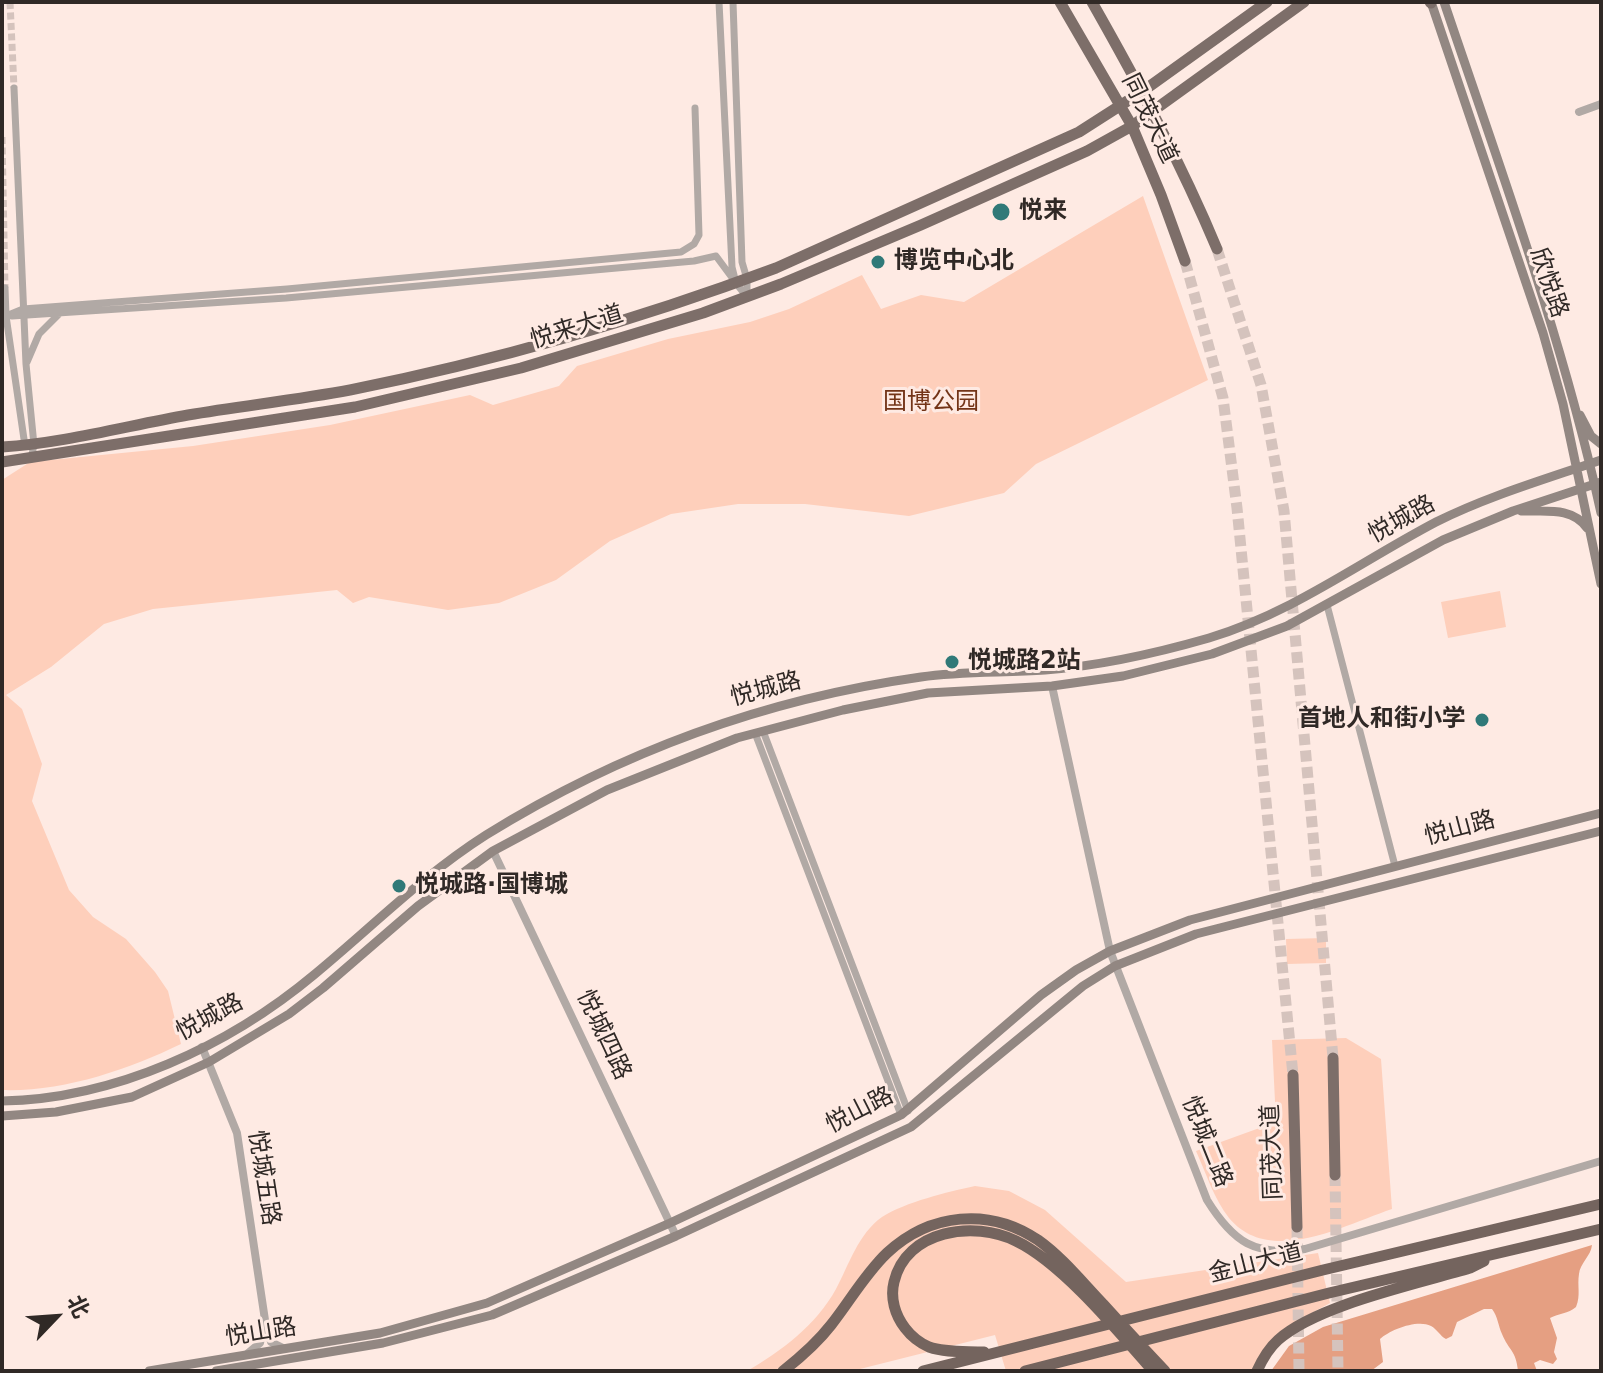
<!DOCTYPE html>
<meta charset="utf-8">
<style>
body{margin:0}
#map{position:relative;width:1603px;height:1373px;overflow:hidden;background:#feeae3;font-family:"DejaVu Sans","Noto Sans SC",sans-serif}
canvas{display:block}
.frame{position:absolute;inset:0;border:4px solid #302926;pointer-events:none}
.north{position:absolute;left:16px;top:1277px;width:80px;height:80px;-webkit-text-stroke:6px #feeae3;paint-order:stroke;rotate:65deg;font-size:22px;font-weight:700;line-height:32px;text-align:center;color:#302926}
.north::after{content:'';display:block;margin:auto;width:28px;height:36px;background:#302926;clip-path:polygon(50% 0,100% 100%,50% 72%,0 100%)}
</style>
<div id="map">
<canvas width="1603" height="1373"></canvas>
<div class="frame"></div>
<div class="north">北</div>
</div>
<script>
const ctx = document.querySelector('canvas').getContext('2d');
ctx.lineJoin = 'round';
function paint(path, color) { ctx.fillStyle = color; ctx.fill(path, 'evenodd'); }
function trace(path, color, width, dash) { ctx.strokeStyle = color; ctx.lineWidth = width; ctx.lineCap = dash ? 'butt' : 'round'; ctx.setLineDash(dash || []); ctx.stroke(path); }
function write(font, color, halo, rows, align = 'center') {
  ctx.font = font + ' "DejaVu Sans","Noto Sans SC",sans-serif'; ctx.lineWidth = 6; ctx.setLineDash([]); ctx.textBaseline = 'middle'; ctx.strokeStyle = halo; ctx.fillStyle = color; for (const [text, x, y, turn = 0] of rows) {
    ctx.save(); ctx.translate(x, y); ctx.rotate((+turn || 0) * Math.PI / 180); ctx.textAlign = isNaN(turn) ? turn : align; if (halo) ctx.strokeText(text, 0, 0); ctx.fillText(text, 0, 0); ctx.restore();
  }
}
paint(new Path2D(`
 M1143,196l65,184 -172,84 -32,29 -95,23 -104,-12h-67l-67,10 -61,27 -54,39 -57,23 -51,7 -79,-13 -16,6 -16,-13 -184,19 -49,15 -53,43 -45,28 16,14 20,55 -10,37 37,89 24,27 33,22 29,33 13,19 13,53c-54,26 -118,48 -179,46v-610l28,-18 163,-16 137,-21 140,-30 23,10 66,-19 18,-20 91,-27 82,-17 39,-13 73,-34 19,34 40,-14 43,7z
 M1500,591l6,36 -58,11 -7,-36z
 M1326,938v25l-39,1 -1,-25z
 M1346,1038l35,21 11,150c-48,16 -122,58 -163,9 -15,-19 -23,-45 -33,-67l80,-29 -4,-82z
 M975,1186l34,5 36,19 81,72 192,-29 12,50c-30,17 -66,33 -77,68h-247l-11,-36 -143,36h-105c35,-20 69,-46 89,-82 13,-24 22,-55 46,-72 24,-15 65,-25 93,-31z`), '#fecfbb');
paint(new Path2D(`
 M1592,1245c-1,11 -12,18 -13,29 -2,12 2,21 -3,33 -8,7 -17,6 -26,11l7,20 -3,14 3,7 -4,5 -13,-4 -6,3 3,8h-19c-2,-21 -9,-20 -16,-37 -4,-9 -4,-17 -10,-25h-8l-27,13 -5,14 -6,3c-6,-3 -9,-10 -15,-13 -14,-7 -41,4 -51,13l3,23 -12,9h-100l18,-25 34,-19z`), '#e59f82');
trace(new Path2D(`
 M10,2l4,86
 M2,137l3,151`), '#d5c3bd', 7, [7, 3.5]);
trace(new Path2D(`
 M1217,249l44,136 23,126 49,547
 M1185,261l38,137 14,110 56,567
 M1335,1175l3,196
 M1297,1227l2,144`), '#d5c3bd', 11, [11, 5.5]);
trace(new Path2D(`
 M719,2l13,265 4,16 11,14v-18l-5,-17 -9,-260
 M14,88l12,276 8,81 -3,14
 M5,288l1,28 19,130
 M6,316l17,-7 264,-20 394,-37 13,-8 5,-9 -4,-127
 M12,316l274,-18 408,-37 22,-5 20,27
 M27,362l12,-28 20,-20
 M1327,605l68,261
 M763,731l145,380
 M755,733l146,382`), '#b1a9a5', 7);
trace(new Path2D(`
 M1579,112l22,-8
 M1052,686l58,265 97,249c26,42 48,57 98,49l296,-88
 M493,851l183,385
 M202,1047l35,86 28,187
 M247,1354l13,-11 5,-23 6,22 12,6`), '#b1a9a5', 8);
trace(new Path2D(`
 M1431,2l112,331 20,71 38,180
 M1444,2c57,169 119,337 157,511
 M1580,415l11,21 10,8
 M1521,511c23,1 51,-5 66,17
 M2,1101c113,-2 227,-55 313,-127 57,-47 108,-99 171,-139 134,-83 279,-136 435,-158 41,-6 83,-4 124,-7 54,-4 112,-17 164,-32 85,-26 149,-75 227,-116 52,-26 110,-43 165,-62
 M2,1116l54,-4 76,-15 77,-35 80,-48 34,-26 95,-82 75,-55 114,-61 130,-52 106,-28 85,-17 124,-7 71,-10 89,-22 75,-28 156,-86 70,-29 88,-29
 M149,1371l231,-38 107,-30 183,-80 231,-108 140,-120 35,-25 34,-19 80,-31 411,-107
 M216,1371l167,-28 109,-28 184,-79 235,-109 172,-141 32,-20 81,-32 405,-103`), '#928782', 9);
trace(new Path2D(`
 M1060,2l72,124 29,69 24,66
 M1092,2c46,81 89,161 125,247
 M1430,2l1,1
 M2,447c62,-4 124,-21 186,-32 53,-9 108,-15 162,-25 145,-29 287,-70 426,-122l303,-136 64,-41 124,-89
 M2,462l353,-55 166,-39 182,-55 78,-29 140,-59 166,-74 45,-25 172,-124
 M1333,1058l2,117
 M1293,1075l4,152`), '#7d6e69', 11);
trace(new Path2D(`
 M984,1352c-18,-1 -38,1 -55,-5 -9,-4 -18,-11 -24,-19 -10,-13 -15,-30 -11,-46 12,-52 80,-62 122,-41 46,22 102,90 137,130
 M783,1371c18,-14 34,-28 48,-46 19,-24 34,-51 56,-72 43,-40 102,-46 151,-13 24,17 44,42 65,64 20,22 41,45 62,67
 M923,1371l400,-101 278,-66
 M1025,1371l304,-78 272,-64
 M1257,1371c5,-11 12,-23 21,-31 39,-35 139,-56 192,-72l14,-7`), '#74645e', 11);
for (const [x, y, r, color] of [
 [1001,212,10,"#307978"],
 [878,262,8,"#307978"],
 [952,662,8,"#307978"],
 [1482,720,8,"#307978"],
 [399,886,8,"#307978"]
]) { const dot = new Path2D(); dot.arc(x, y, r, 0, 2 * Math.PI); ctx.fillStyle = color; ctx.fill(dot); trace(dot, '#feeae3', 3); }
write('24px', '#302926', '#feeae3', [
 ["同茂大道",1149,119,64],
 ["欣悦路",1548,283,71],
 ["悦来大道",577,328,-17],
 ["悦城路",1402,520,-29],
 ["悦城路",766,690,-15],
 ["悦山路",1460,829,-15],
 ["悦城路",210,1018,-28],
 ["悦城四路",603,1035,65],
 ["悦山路",860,1111,-27],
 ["悦城二路",1206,1142,68],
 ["同茂大道",1273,1152,-92],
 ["悦城五路",263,1178,81],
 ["金山大道",1256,1264,-14],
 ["悦山路",261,1333,-9]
]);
write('bold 24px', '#302926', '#feeae3', [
 ["悦来",1019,212],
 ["博览中心北",894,262],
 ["悦城路2站",968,662],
 ["首地人和街小学",1466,720,"right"],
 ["悦城路·国博城",415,886]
], 'left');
write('24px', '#733417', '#feeae3', [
 ["国博公园",931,403]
]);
</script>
